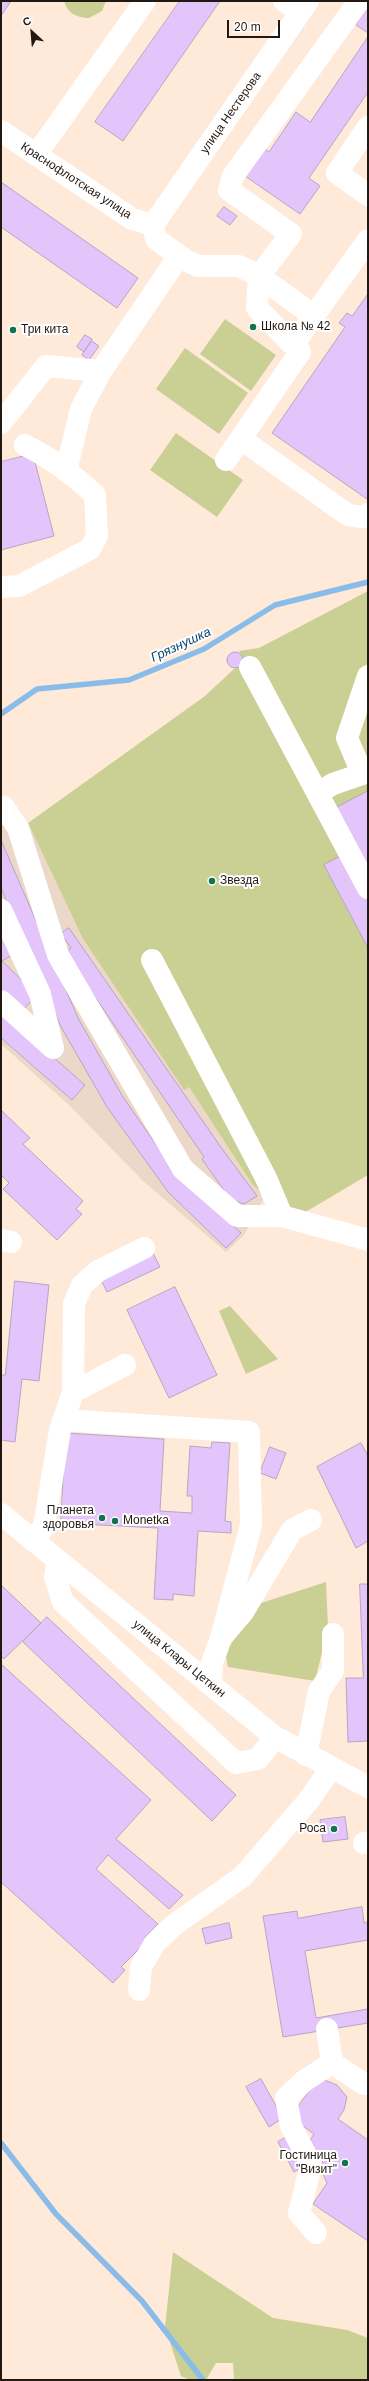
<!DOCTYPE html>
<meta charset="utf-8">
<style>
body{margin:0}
#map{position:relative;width:369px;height:2381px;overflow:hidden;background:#ffe9d9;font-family:Arial,sans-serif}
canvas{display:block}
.frame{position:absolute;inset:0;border:2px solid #221812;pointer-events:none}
.north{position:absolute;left:12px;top:12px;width:40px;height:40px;-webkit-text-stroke:3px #fff;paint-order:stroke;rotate:334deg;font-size:11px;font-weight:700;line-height:16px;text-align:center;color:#221812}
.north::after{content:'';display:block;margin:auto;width:14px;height:18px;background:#221812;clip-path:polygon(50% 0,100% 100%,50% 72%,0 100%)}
.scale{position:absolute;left:227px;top:20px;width:53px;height:18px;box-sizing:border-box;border:2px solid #221812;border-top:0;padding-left:5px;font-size:12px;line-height:14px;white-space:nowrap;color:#221812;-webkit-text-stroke:3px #fff;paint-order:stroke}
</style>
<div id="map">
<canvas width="369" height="2381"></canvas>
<div class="frame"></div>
<div class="north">С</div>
<div class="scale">20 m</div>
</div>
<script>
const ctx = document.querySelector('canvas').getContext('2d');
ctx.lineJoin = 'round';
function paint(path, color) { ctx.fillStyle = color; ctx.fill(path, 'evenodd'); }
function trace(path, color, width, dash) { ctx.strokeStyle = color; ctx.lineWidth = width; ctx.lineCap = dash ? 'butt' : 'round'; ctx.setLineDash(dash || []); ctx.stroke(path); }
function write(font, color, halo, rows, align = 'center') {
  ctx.font = font + ' Arial,sans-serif'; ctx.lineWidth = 4; ctx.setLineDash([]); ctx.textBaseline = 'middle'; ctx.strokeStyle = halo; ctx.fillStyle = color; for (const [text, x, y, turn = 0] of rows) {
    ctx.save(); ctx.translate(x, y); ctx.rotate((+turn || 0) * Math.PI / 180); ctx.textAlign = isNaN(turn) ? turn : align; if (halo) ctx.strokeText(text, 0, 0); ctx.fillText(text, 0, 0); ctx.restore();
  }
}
paint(new Path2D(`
 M12,799l16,24 55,116 101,150 5,-2 63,97 13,12 -21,39 -18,17 -83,-71 -72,-74 -70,-63v-242z`), '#ebd8c8');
paint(new Path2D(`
 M64,1h42l-4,10 -13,7c-12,0 -22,-5 -25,-17z
 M225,319l51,36 -25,36 -51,-37z
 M185,348l63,45 -29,41 -63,-45z
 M176,433l67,47 -26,37 -67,-47z
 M368,591v584l-71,42 -32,-21 -13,-12 -63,-97 -5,3 -101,-151 -55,-116 177,-127 29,-27 8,-4 1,-5 -4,-9 20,-3z
 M230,1306l48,53 -32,15 -27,-63z
 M326,1582l2,45 -13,54 -87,-14 -2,-10 3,-10 29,-43z
 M173,2252l100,66 74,12 21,8v42h-134l-1,-17h-17l-10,17h-16l-9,-4 -16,-49z`), '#cad094');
trace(new Path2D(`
 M1,714l36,-25 92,-9 75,-31 71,-44 93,-23
 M1,2143l55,71 86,87 61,79`), '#89bce8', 5.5);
const building = new Path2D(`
 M1,1h10l-10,15z
 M180,1h40l-97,140 -28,-19z
 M368,7v26l-12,-8z
 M368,37v55l-59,86 11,8 -20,28 -55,-38 19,-28 5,4 27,-40 14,10z
 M1,182l137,96 -21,30 -116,-81z
 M224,207l13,9 -7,9 -13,-9z
 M368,294v203l-1,2 -95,-66 73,-106 -6,-4 8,-10 5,3z
 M85,335l7,4 -8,13 -7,-5z
 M92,341l7,5 -10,14 -7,-5z
 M33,454l21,82 -53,14v-88z
 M227 660a8 8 0 1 1 16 0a8 8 0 1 1-16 0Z
 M368,791v81l-34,-63z
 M1,840l77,178 45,79 57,82 3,-2 58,56 -15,15 -58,-56 -61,-85 -46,-80 -60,-139z
 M343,855l25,46v47l-44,-83z
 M1,926l13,28 -12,7 35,34 -14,15 -22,-21z
 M69,928l151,218 37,50 -13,8 -14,-5 -28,-40 2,-2 -139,-204 6,-5 -10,-14z
 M1,1011l84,74 -13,15 -71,-62z
 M1,1110l29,28 -7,6 60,57 -7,8 6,5 -25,26 -54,-51 6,-6 -8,-8z
 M153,1253l7,14 -53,25 -7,-14z
 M15,1281l34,4 -10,96 -17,-2 -7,63 -14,-2v-65h4z
 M175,1287l42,88 -48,23 -42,-88z
 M66,1433l98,6 -4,72 32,2v-17h-5l3,-50 21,2 1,-6 18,1 -5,78 6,1v11l-33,-2 -4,65 -21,-2v6l-19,-1 4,-71 -97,-5z
 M361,1443l7,13v85l-12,7 -39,-81z
 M270,1447l16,6 -10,26 -16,-6z
 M360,1584h8v157l-20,1 -2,-64h17z
 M1,1585l40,38 -37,36 -3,-3z
 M47,1617l189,178 -24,26 -189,-179z
 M1,1664l150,136 -35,39 67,56 -14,14 -61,-54 -12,14 62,55 -13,13 3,3 -27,27 4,3 -12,13 -112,-101z
 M345,1817l3,22 -25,3 -3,-22z
 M362,1907l2,16 4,-1v18l-63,11 11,67 52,-9v14l-85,14 -20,-121 34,-5 1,7z
 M229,1923l3,15 -26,6 -4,-15z
 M261,2079l22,39 -14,9 -23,-40z
 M322,2079l15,6 10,12 -3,13 -6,9 30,21v101l-55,-37 14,-21 -7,-15 4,-11 -17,-12 7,-11 -17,-12v-14l14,-20z
 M290,2135l16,30 -12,7 -16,-30z`);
paint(building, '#e3c4fb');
trace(building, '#b5a7c1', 1);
trace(new Path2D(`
 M284,1l16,11
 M368,127l-31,46 31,22
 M1,131l131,88 21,6
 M36,155l109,-154
 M153,225l155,-224
 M153,225l3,14 29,21 13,6h41l20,10 55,40
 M293,345l75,-105
 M1,423l45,-57 55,5
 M241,439l107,76 15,2 5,-3
 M226,460l74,-108 -43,-44 2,-32 32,-42 -62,-44 4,-14 126,-175
 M66,471l15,-62 20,-38 78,-115
 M1,587l18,-1 71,-37 7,-13 -2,-41c-21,-20 -44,-37 -70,-50
 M250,667l118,221
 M362,773l-15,-35 21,-62
 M318,793l15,-9 35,-12
 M1,808l3,-1 14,21 40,127 125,214 54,47h45l86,24
 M1,910l39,84 13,54 -52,-47
 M152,960l114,218 16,38
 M1,1240l10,2
 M73,1392l52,-27
 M63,1420l186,12 2,93 -30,113 -9,25 -1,22
 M1,1514l274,223 93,50
 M33,1541l11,-15 16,-96 13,-38 1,-88 8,-19 16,-14 46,-23
 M57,1561l-2,16 8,25 173,161 22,-4 17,-22
 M225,1633l18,-21 49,-82 19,-10
 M306,1755l13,-64 14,-20v-37
 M364,1843h4
 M139,1990l2,-23 14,-24 19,-18 68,-48 67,-77 22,-32
 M327,2029l5,34 32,21 4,-1
 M316,2233l-17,-20 12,-48 -20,-39 -5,-28 18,-17 28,-18`), '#fff', 22);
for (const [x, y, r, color] of [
 [253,327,4,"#11744b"],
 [13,330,4,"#11744b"],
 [212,881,4,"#11744b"],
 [102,1518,4,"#11744b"],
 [115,1521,4,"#11744b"],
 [334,1829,4,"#11744b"],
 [345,2163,4,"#11744b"]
]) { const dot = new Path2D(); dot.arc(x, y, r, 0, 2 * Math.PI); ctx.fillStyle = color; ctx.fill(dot); trace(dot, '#fff', 1.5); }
write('12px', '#221812', '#fff', [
 ["улица Нестерова",231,113,-55],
 ["Краснофлотская улица",76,181,33],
 ["улица Клары Цеткин",179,1659,39]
]);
write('12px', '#221812', '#fff', [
 ["Школа № 42",261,327],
 ["Три кита",21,330],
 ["Звезда",220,881],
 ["Планета",94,1511,"right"],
 ["здоровья",94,1525,"right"],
 ["Monetka",123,1521],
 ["Роса",326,1829,"right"],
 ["Гостиница",337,2156,"right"],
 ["\"Визит\"",337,2170,"right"]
], 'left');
write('italic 13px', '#07446d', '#fff', [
 ["Грязнушка",181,645,-25]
]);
</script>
